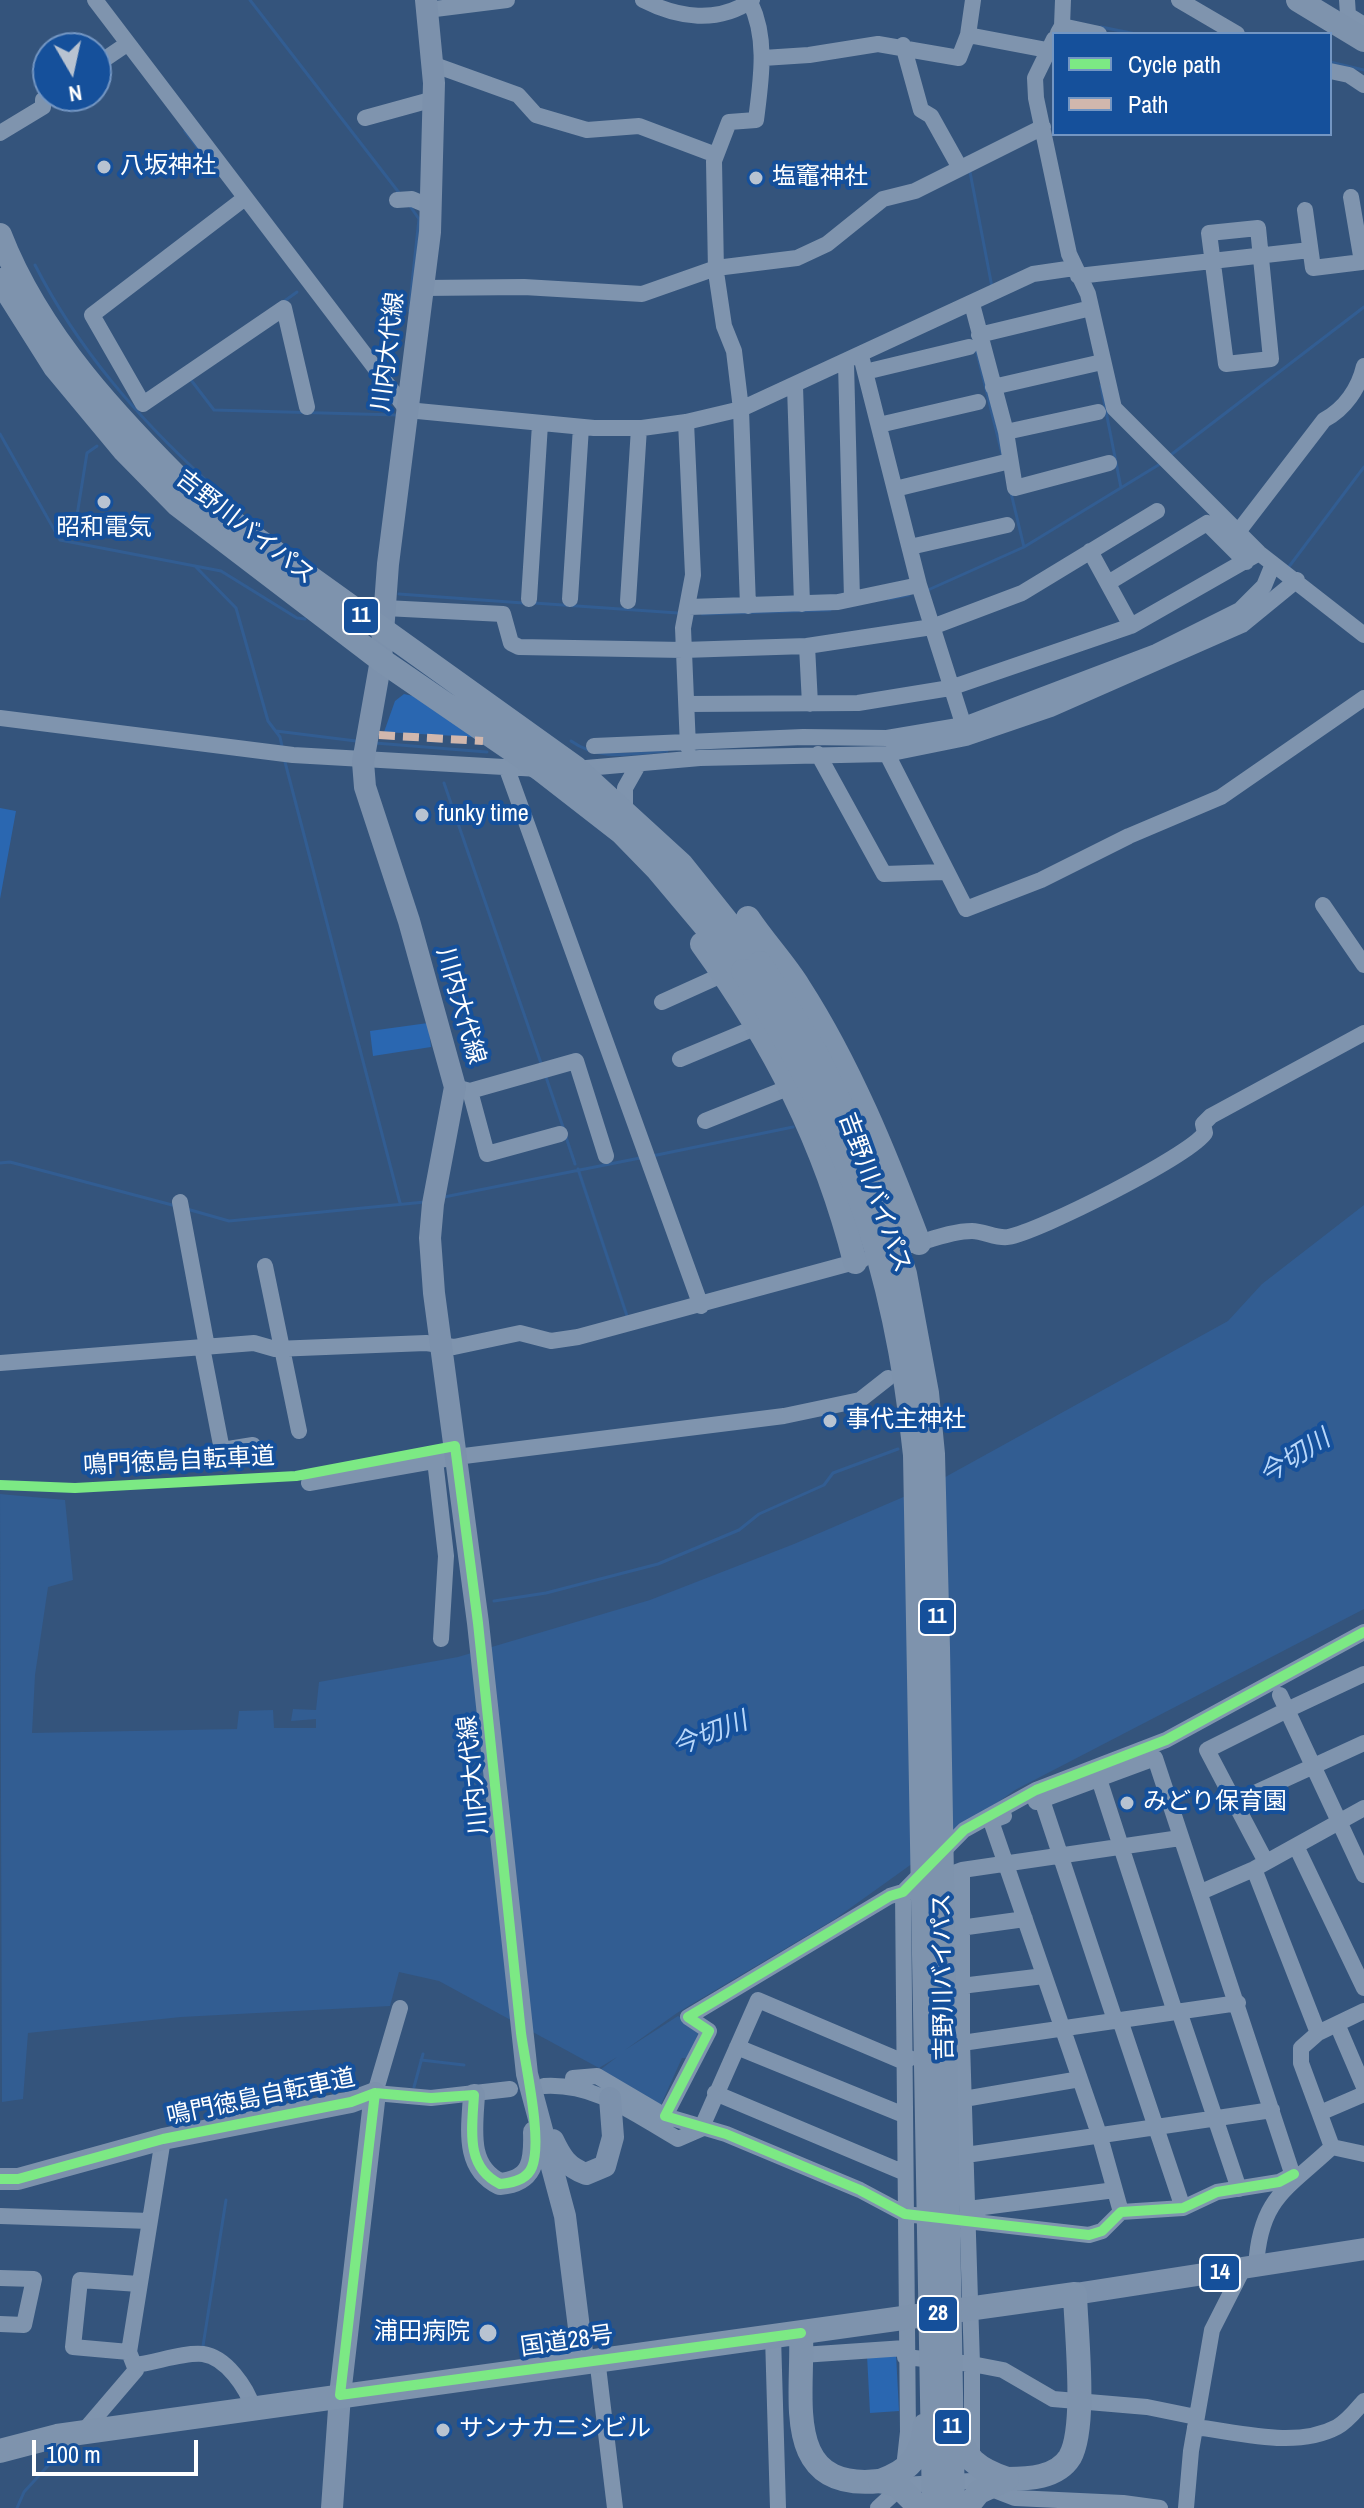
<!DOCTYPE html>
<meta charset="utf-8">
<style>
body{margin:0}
#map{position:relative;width:1364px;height:2508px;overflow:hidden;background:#34547c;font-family:"Archivo Narrow",sans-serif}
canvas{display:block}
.legend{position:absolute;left:1052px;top:32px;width:280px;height:104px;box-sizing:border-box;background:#15509b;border:2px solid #7396c3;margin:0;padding:10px 14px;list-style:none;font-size:24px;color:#fff}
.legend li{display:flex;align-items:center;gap:16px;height:40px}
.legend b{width:40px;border:2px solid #7396c3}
.north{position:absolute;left:32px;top:32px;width:80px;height:80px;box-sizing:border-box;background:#15509b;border:2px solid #7396c3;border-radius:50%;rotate:171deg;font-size:22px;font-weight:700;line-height:32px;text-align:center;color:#fff}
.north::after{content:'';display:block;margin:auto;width:28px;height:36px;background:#b8c3d1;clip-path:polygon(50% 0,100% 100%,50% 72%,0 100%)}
.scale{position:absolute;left:32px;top:2440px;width:166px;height:36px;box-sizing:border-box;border:4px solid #fff;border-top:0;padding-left:10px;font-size:24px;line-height:28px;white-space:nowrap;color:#fff;-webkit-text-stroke:6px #15509b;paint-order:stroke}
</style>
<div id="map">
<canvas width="1364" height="2508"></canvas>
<ul class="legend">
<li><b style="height:10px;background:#7ce984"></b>Cycle path</li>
<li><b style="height:10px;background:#d1b7ad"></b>Path</li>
</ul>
<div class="north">N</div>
<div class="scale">100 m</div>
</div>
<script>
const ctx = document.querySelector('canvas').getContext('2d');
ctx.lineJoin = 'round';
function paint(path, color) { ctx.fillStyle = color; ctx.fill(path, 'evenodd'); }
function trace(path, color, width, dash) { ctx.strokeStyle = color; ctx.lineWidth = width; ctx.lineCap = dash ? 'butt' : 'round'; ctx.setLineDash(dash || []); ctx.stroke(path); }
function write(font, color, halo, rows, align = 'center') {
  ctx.font = font + ' "Archivo Narrow","Noto Sans JP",sans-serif'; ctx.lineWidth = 8; ctx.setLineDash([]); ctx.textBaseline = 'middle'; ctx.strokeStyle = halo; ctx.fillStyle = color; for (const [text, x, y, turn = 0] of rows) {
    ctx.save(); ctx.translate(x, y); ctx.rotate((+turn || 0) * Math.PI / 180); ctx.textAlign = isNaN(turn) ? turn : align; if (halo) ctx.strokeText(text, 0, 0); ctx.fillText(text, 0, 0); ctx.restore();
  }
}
paint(new Path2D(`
 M404,694l9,2 61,41 -90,-5 11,-31z
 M0,808l16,3 -16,88z
 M428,1023l3,24 -58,9 -3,-25z
 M896,2354l3,57 -29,2 -3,-58z`), '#2a67b1');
paint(new Path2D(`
 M1364,1205v404l-349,181 -180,129 -158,94 -52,37 53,-34 26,18 -12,24h-10l-23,51 -59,-39 17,-13 -18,11 -160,-87 -40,-9 -9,34 -209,11 -153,16 -5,66 -21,3 -2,-608 65,6 8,80 -25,7 -13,88 -3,58 205,-4 2,-18 34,-1 1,18h42v-9l-25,2 2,-12 23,1 3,-28 139,-25 192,-57 144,-56 135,-58 299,-165 34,-37z`), '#325d92');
trace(new Path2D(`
 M250,0l150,194
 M1101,27l35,7
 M1330,62l34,8
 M185,131l22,29
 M970,172l22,115
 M35,265c43,84 103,153 172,216
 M283,302l14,-10
 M409,311l10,-92 -9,-13
 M976,349l26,105
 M191,380l23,30 182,5
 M1101,386l20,102
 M0,434l60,106 161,31 76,47 8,1
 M1172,454l192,-147
 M1011,493l13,54
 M74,534l13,-81 10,-7
 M196,567l40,41 32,113 12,16 2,9
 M1288,568l76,-101
 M928,590l96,-43 136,-83
 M399,594l124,9
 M889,599l20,-4
 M534,603l144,10
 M702,614l128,-4
 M276,731l80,10
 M571,741c30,21 61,12 96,10
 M375,743l112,9
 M285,762l115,441
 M444,783l98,283
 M546,1077l18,53
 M566,1137l9,27
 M652,1156l141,-29
 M0,1163l10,-1 166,44
 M578,1169l49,147
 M444,1197l196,-39
 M187,1209l42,12 196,-19
 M494,1601l52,-8 112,-29 81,-34 20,-16 65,-29 9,-12 65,-24
 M421,2060l43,5
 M414,2087l9,-33
 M203,2346l23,-146
 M17,2508l7,-16 42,-46`), '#325d92', 3);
trace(new Path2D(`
 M95,0l312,410 187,18h48l44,-6 55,-13 292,-135 41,-6
 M643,0c35,18 75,24 109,0
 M1179,0l58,34
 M1347,0l1,15 16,10
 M427,10l80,-10
 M1062,26l37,8
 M1058,33l4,-7 1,-26
 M968,35l5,-35
 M1054,39l-19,39 1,20 33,156 19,40 26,114 145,145 105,82
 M903,45l18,65 10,6 29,52
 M763,58l46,-3 69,-11 81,14 9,-23 79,15
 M432,64l86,31 18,20 51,15 52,-4 77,29
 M96,65l31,-21
 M1330,71l19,4 15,10
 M365,118l69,-19
 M0,133l43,-26v-7l6,-4
 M245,198l-153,117 51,89 141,-96 23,99
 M397,200l15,-1 19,8
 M1305,210l8,58 49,-6 -11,-65
 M1258,228l13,131 -45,5 -17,-131z
 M1078,276l232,-26
 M423,288l101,-1 118,7 74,-26 81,-10 30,-14 56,-45 32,-8 128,-64
 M972,304l34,128 9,56 94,-25
 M979,335l112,-27
 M861,356l58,229 48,151
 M846,363l6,236
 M865,372l104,-25
 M795,386l7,218
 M993,387l109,-25
 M686,422l7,153 -10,53 5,119
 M879,425l99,-23
 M1006,432l92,-20
 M895,489l115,-28
 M1238,532l86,-112c21,-11 35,-32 40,-54
 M910,547l97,-22
 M1090,551l41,75
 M1108,583l99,-60 39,39
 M529,599l11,-175
 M570,599l11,-172
 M628,601l11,-173
 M748,606l-7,-197 -7,-58 -10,-25 -8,-54 -2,-111 15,-39 27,-2c5,-40 12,-82 -6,-118
 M689,607l149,-5 81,-17
 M385,608l118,6 8,29 8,4 164,3 124,-4 3,58
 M807,646l125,-19 90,-34 135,-82
 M687,704l171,-1 92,-15 181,-62 128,-73
 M0,718l293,37 246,14
 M594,746l209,-9 84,1 77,-13 192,-73 84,-42 24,-24 9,-22
 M818,754l66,120 60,-2
 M887,754l79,155 75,-29 88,-44 92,-39 143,-99
 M507,769l194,537
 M575,769l125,-11 187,-4 79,-16 85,-29 191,-84 55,-45
 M625,811v-23l13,-23
 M1323,905l41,60
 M662,1002l62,-28
 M680,1059l79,-33
 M455,1087l15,4 106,-30 30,95
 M470,1091l17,63 73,-20
 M705,1121l85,-34
 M180,1202l27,145
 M912,1245c18,-5 40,-14 60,-14 12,0 25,8 36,6 31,-5 181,-81 197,-104l-2,-9 8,-8 153,-83
 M265,1266l34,165
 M202,1347l20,103 31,-5
 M0,1363l254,-20 21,6 151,-6 28,4 66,-14 31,8 27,-4 284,-77
 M435,1460l11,96 -5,83
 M309,1483l147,-26 328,-41 76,-16 28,-22
 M1364,1674l-77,36 77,165
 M1099,1779l76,233
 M1042,1800l73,220
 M1036,1802l119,-44 139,421
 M1233,1803l131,-60
 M1004,1816l-13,5 109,316 21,75
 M1296,1846l68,142
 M1266,1862l-59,-112 80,-40 -7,-15
 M1254,1869l64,164
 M935,1880l27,-10 218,-32
 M1201,1892l53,-23 110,-61
 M960,1928l65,-9
 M961,1986l83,-10
 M400,2008l-25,85 56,5 79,-9
 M1179,2011l60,178
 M1120,2020l63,188
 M1337,2024l27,63
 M737,2047l167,68
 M936,2050l26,-7 276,-40
 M573,2078l24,-2 68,40
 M544,2086c52,-3 90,28 134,53l23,-10 57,-129 146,62 6,-4
 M715,2093l190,80
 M964,2099l116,-20
 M1320,2113l44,-19
 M1332,2147l32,7
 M966,2155l306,-45
 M1294,2174l-15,8 -62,10 -34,16 -62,4 -19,19 -13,4 -184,-21 -45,-24 -134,-56 -61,-18 44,-85 -21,-14 202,-121 13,-4 61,-62 72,-40 130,-50 198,-108
 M968,2209l147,-19
 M0,2216l150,5
 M1256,2267c4,-69 30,-77 76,-120l-31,-84v-15l17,-15 46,-22
 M0,2278l34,1 -10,46 -24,-1
 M773,2336l5,172
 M129,2352l-56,-5 7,-67 59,4
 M802,2355l103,-7
 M905,2357l67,7 -10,-321v-173
 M597,2358l18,150
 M134,2365c21,-2 49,-13 69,-11 23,3 44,34 50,54
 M1195,2427c43,5 101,22 142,0 11,-6 19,-17 27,-26
 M83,2432l53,-62 -7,-18 34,-213
 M972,2453v-89l31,6 50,29 94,8 49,10
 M905,2459l3,-27 -5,-540h7
 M878,2508l25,-23 68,-4 44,17 108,5 37,5
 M1186,2508l5,-57 21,-121 31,-61`), '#7f94ae', 16);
trace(new Path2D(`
 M426,0l8,83 -4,149 -42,332 -7,96 -18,102 2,25 44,134 46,166 -22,117 -3,34 4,55 44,330 49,451 38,142 18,144
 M474,2095c-2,34 -9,72 26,89 33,-3 35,-23 34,-52
 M553,2140c8,17 14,27 33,34l19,-8 8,-29 -3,-39
 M0,2179h18l145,-40 188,-37 24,-9 -35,302 -8,113
 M1075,2294l289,-45`), '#7c91ac', 22);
trace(new Path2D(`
 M1298,0l66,40
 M0,235c39,101 119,185 195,260l381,273 105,96 79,99
 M0,280l55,87 69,83 54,55 203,155 159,109 81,63 37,38 85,101
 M748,918c16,24 36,45 51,69 51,79 87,169 120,256
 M702,944c72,99 123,199 153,318
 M801,2333c3,65 -21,159 79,148
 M0,2451l57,-15 1018,-142c1,37 12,133 -5,163 -13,21 -42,22 -63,22`), '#7e93ad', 24);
trace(new Path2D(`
 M760,963l56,90 54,112 35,109 22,119 6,61 5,194 15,860
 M743,971c105,162 152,292 172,484l19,1053
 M958,2428c3,30 22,42 49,51
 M880,2481c29,-10 42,-24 45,-56
 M880,2481l17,4 23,23
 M966,2508l13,-16 28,-13`), '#7e93ad', 24);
trace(new Path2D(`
 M379,735l104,6`), '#d1b7ad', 8, [16, 8]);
trace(new Path2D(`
 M0,1485l75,3 221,-12 159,-30 23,177 43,410c4,31 22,107 11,134 -5,13 -19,16 -32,17 -35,-17 -28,-55 -26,-89l-43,3 -56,-5 -24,9 -188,37 -145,40h-18
 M375,2093l-35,302 461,-62
 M1294,2174l-15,8 -62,10 -34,16 -62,4 -19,19 -13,4 -184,-21 -45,-24 -134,-56 -61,-18 44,-85 -21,-14 202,-121 13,-4 61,-62 72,-40 130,-50 198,-108`), '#7ce984', 10);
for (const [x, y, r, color] of [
 [104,167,8,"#b8c3d1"],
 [756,178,8,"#b8c3d1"],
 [104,502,8,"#b8c3d1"],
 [422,815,8,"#b8c3d1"],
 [830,1421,8,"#b8c3d1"],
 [1127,1803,8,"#b8c3d1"],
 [488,2333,10,"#b8c3d1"],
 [443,2430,8,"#b8c3d1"]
]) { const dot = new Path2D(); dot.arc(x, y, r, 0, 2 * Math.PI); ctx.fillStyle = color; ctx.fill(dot); trace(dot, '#15509b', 3); }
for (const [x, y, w] of [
 [361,616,36],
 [937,1617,36],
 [1220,2273,40],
 [938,2314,40],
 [952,2427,36]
]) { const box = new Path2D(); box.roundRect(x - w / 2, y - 18, w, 36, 6); ctx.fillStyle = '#15509b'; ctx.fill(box); trace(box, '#fff', 2); }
write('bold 22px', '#fff', null, [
 ["11",361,616],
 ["11",937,1617],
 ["14",1220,2273],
 ["28",938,2314],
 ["11",952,2427]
]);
write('24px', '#fff', '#15509b', [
 ["八坂神社",120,167],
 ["塩竈神社",772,178],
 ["昭和電気",104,529,"center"],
 ["funky time",438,815],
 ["事代主神社",846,1421],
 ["みどり保育園",1143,1803],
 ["浦田病院",470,2333,"right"],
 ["サンナカニシビル",459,2430]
], 'left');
write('24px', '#fff', '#15509b', [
 ["川内大代線",389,352,-83],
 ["吉野川バイパス",245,528,38],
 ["川内大代線",460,1006,74],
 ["吉野川バイパス",874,1193,70],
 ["鳴門徳島自転車道",179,1462,-3],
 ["川内大代線",474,1775,-96],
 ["吉野川バイパス",944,1977,-91],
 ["鳴門徳島自転車道",261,2098,-12],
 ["国道28号",567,2342,-8]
]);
write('italic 26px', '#b7d6f9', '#15509b', [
 ["今切川",1295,1458,-32],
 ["今切川",710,1735,-21]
]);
</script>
